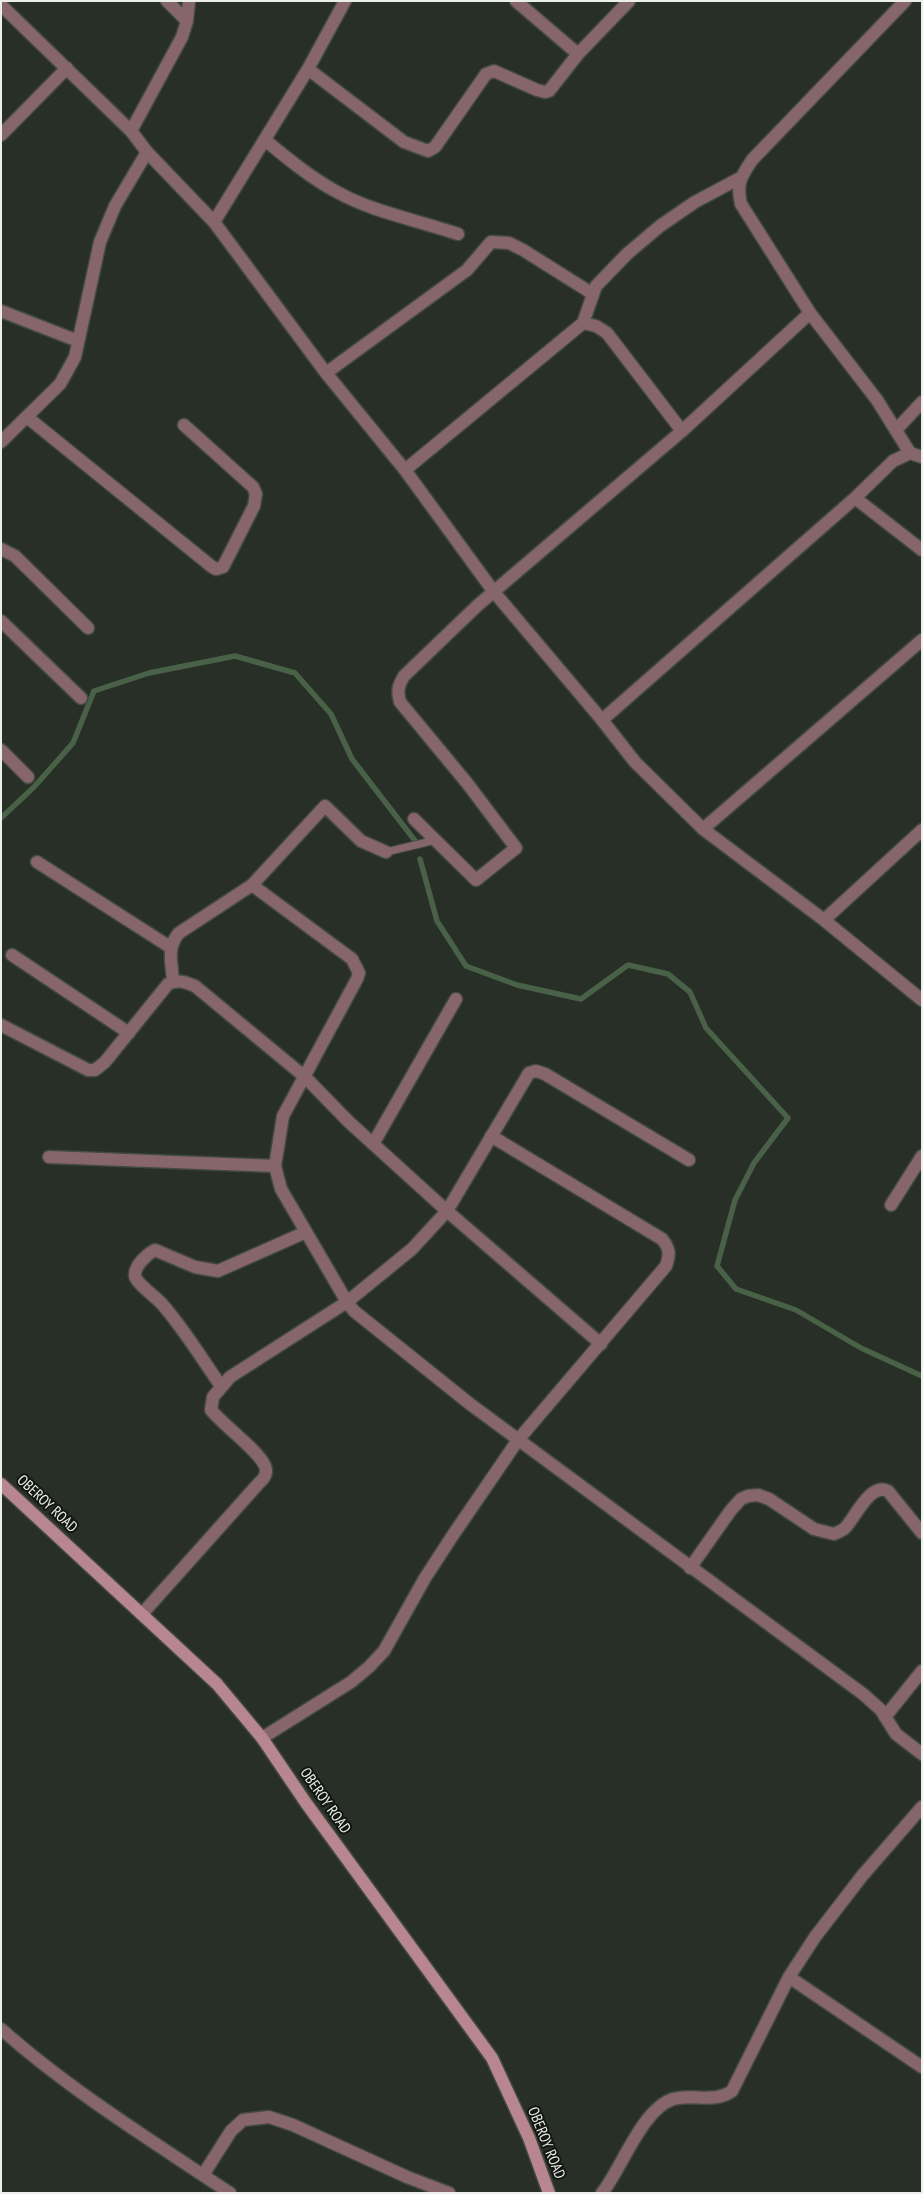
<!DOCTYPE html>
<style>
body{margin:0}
#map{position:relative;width:923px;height:2194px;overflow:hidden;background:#282f26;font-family:"PT Sans Narrow",sans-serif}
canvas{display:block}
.frame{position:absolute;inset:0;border:2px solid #eaefe9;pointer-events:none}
</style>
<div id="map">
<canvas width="923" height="2194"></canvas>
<div class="frame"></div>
</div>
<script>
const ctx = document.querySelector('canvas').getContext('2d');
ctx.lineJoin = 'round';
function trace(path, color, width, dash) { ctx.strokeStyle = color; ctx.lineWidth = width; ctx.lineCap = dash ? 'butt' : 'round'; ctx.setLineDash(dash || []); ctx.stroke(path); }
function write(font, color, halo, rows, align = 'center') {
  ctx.font = font + ' "PT Sans Narrow",sans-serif'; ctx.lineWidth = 4; ctx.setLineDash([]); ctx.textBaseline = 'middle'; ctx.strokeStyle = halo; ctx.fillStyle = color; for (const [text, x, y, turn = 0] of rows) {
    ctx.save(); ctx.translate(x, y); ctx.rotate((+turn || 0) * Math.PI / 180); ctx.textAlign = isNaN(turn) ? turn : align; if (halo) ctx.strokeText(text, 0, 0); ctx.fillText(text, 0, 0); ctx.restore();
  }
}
trace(new Path2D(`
 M1,818l33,-31 39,-44 21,-52 55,-18 86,-17 60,17 36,41 21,45 64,83
 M420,859l17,62 29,45 51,19 64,14 47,-34 40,9 22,18 16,36 82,90 -34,45 -19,37 -18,66 19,23 60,21 65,38 61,28`), '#486147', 5.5);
const lane = new Path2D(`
 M386,852l50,-12`);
const street = new Path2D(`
 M167,1l20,20
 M516,1l62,53
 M905,1l-153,159c-11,17 -16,23 -11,44l69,109 67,87 33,53
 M1,5l130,126 16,21 67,70 112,151 79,97 89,122 108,128 33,42 68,67 121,91 98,80
 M308,69l96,73 24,9 7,-4 51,-73 8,-3 43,19 8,2 4,-1 29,-37 51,-53
 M131,131l51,-94 5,-16 2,-20
 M1,135l66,-67
 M265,140c23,19 46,38 72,52 38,21 81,28 121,42
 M214,222l94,-153 37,-68
 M1,311l77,30
 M583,323l13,-37 31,-32 33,-28 35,-24 45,-24
 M326,373l141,-103 24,-28 18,1 14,7 70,44
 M27,417l184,149 5,3 7,-2 31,-61 2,-12 -3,-7 -69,-62
 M896,430l26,-28
 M1,442l59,-58 15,-27 25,-115 15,-36 32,-54
 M405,470l178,-147 13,3 11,7 75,98
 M855,498l67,52
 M1,549l14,7 73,72
 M1,621l80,77
 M602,720l253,-222 38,-37 17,-8 12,4
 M1,750l27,27
 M414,819l62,61 40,-32 -49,-65 -67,-81c-3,-11 -2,-16 4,-26l74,-71 204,-174 128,-118
 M703,829l219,-189
 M37,862l133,85
 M252,885l100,74 7,14 -2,6 -74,137 -8,50 6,23 66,113 7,9 116,93 393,290 18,16 15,24 26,20
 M824,920l98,-90
 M12,955l117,78
 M173,981c-1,-18 -7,-33 6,-48l73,-48 73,-79 36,35 25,11
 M1,1025l87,45h7l10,-8 63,-78c9,-5 17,-2 27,2l110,91 44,45 98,89 154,133
 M373,1144l83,-145
 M49,1157l226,9
 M891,1205l31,-49
 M221,1386c-19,-27 -37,-57 -59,-82 -6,-7 -25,-20 -27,-28 -1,-10 12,-22 20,-26l40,17 23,4 88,-39
 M690,1568l41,-58 10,-11 7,-3 10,-1 11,4 45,30 20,5c4,-2 8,-3 11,-6 10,-10 25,-46 43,-37l34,42
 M142,1614l117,-131c5,-4 9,-10 6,-17 -6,-15 -42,-41 -54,-56l2,-13 17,-20 117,-75 65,-53 35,-38 82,-138 7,-2 9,3 144,86
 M885,1717l37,-46
 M262,1738l89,-56 18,-15 15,-16 41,-73 28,-43 65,-95 148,-174c4,-12 4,-17 -4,-27l-171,-103
 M789,1977l133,90
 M1,2029c70,62 151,112 229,164
 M203,2175l28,-44 12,-11 26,-3 24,8 114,52 42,16
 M602,2193c20,-25 40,-84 71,-94 21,-6 40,5 59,-8l57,-114 26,-40 47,-61 60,-69`);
const secondary = new Path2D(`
 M1,1484l216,200 45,54 44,65 186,255 37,80 20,55`);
trace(lane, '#434a41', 9);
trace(street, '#434a41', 15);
trace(secondary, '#434a41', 15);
trace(lane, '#86666b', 7);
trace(street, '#86666b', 12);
trace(secondary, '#b8868e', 12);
write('15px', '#eaefe9', '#131612', [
 ["OBEROY ROAD",47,1504,43],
 ["OBEROY ROAD",325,1801,55],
 ["OBEROY ROAD",546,2143,68]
]);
</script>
